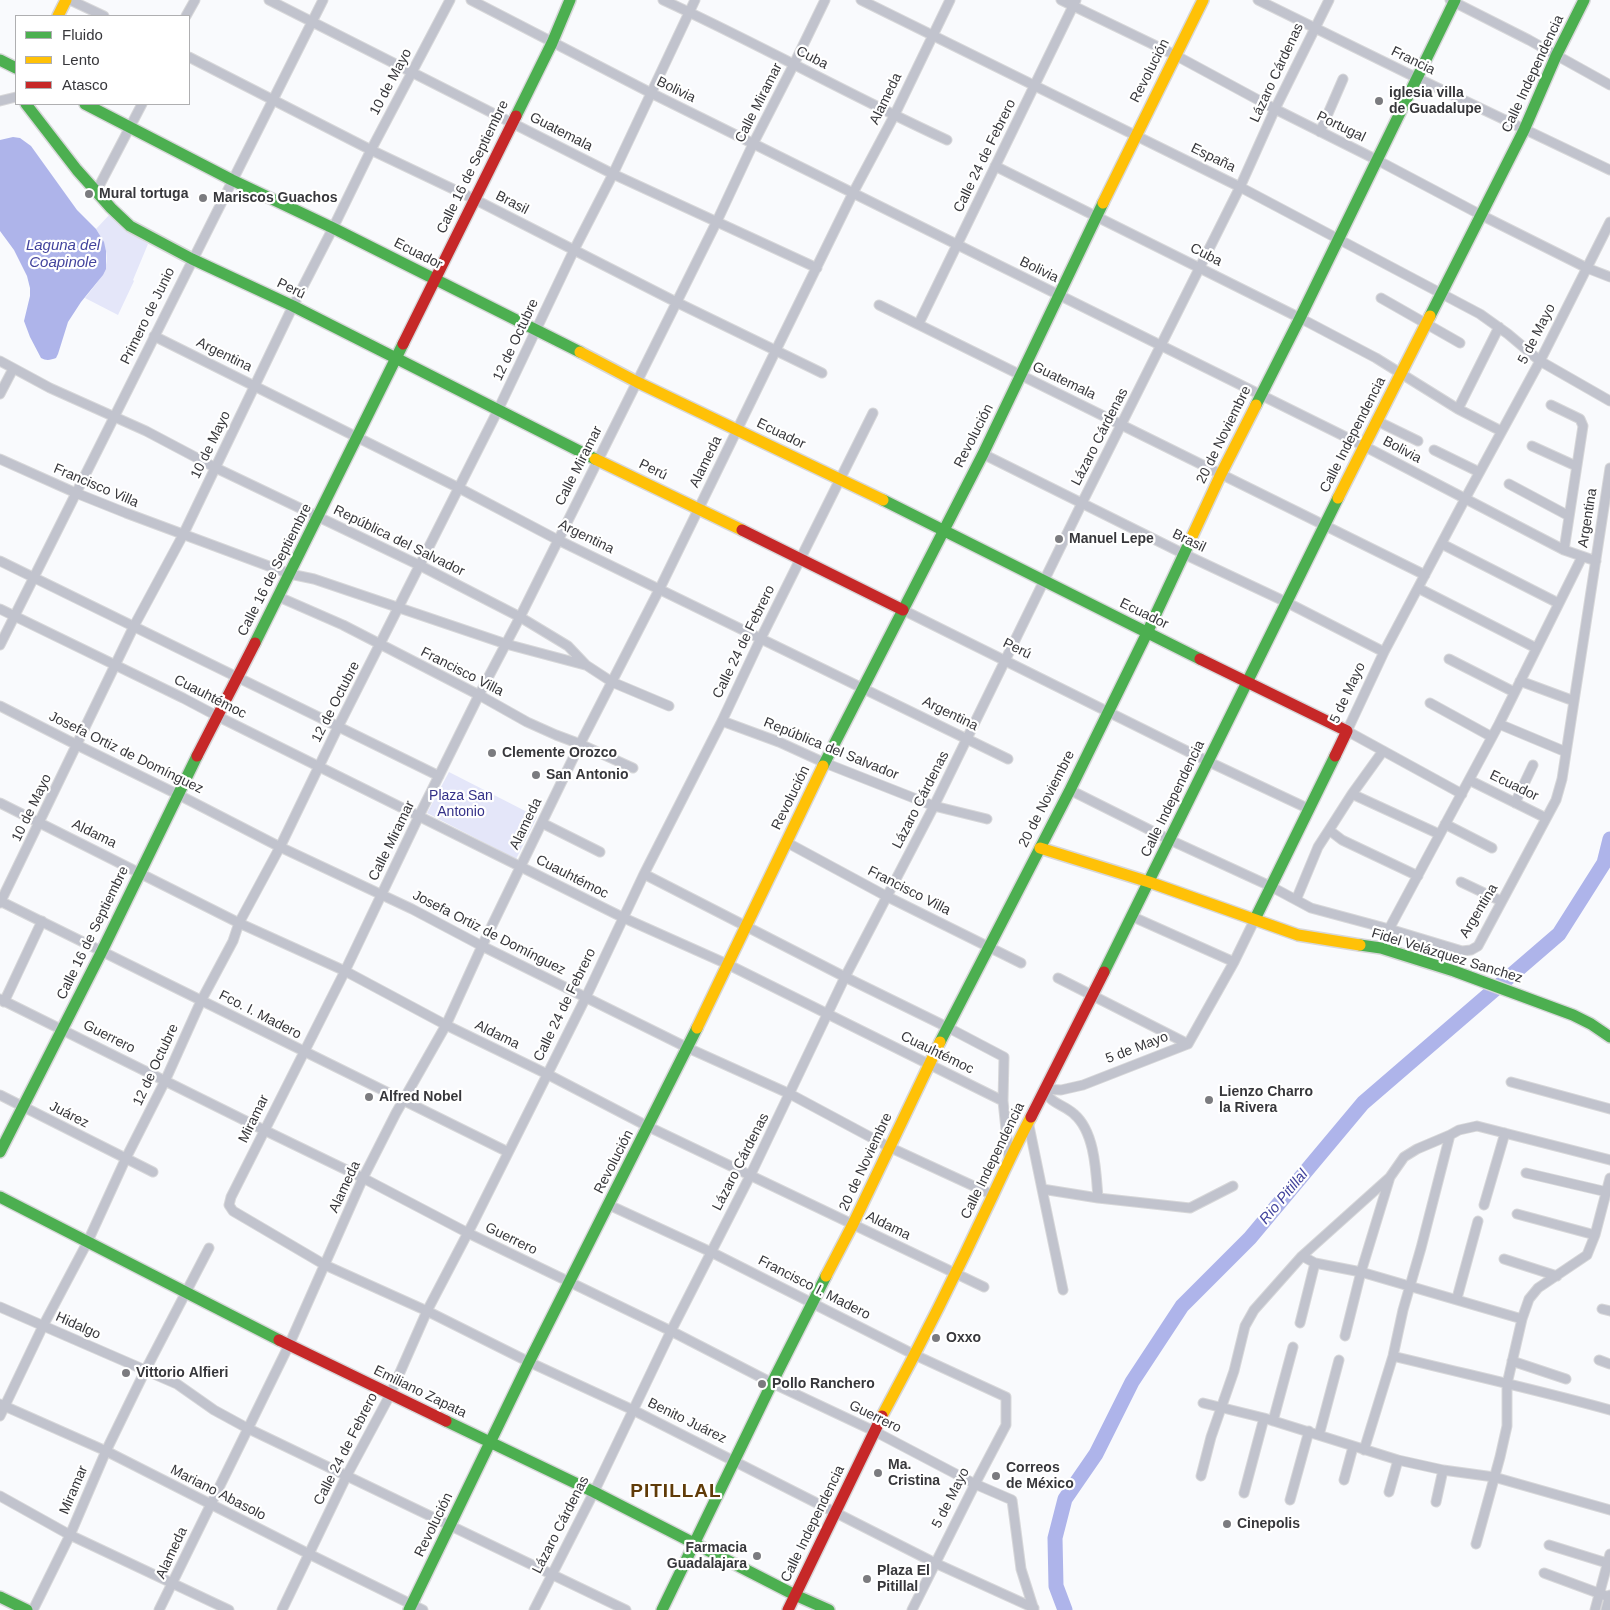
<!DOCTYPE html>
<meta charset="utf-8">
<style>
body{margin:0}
#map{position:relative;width:1610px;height:1610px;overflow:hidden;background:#f9fafd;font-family:Helvetica,sans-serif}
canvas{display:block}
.legend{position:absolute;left:15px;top:15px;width:175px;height:90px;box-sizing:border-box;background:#fff;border:1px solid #afafb1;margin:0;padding:6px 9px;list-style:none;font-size:15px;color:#37373b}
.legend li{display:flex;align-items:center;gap:10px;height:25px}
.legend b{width:25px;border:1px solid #afafb1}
</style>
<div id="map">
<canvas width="1610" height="1610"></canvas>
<ul class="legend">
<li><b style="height:6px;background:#4caf50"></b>Fluido</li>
<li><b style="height:6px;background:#ffc107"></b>Lento</li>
<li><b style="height:6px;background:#c62828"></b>Atasco</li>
</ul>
</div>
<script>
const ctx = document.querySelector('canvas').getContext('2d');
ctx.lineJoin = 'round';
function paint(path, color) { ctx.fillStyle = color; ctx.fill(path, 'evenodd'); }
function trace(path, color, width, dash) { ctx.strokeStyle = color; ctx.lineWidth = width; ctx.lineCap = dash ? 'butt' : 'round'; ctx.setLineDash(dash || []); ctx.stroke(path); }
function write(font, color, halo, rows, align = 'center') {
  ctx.font = font + ' Helvetica,sans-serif'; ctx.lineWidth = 4.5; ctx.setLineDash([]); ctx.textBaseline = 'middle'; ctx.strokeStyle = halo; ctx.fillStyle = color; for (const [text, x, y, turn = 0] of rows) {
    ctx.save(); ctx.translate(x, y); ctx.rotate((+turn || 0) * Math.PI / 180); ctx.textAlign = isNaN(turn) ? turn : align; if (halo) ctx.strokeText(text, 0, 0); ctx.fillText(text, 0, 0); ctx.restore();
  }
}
paint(new Path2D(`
 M111,213l15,16 22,15 -15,36 1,1 -16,34 -33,-17c21,-26 31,-37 11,-69z
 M449,772l88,45 -21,42 -89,-46z`), '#e4e6f9');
paint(new Path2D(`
 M13,137l7,1 11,8 46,64 19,19 8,13 2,9v18l-3,6 -22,27 -13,20 -10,32 -2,4c-5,2 -10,3 -15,0l-11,-21 -6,-16 6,-25v-8l-3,-12 -13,-26 -14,-19v-91z`), '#aeb4ea');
trace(new Path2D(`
 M1065,1610l-9,-24 -1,-48 10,-39 31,-45 36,-72 50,-76 68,-68 113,-135 196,-169 45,-71 6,-24`), '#aeb4ea', 15);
const street = new Path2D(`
 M70,0l34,16
 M269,0l344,174 204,94
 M471,0l180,93 713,353 200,104 32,11
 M663,0c96,44 188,96 284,140
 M825,0l-31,64 -41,80 -36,77 -197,396 -41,78 -60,121 -74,155 -114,226 -2,8 4,6 92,54 102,46 102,51 104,48 302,153 99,45
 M861,0l379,187 240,127 28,20 32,27 70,40
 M1061,0l114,55 100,54 102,51 104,55 106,53 23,9
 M1258,0l159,78 193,92
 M1450,0l79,40 81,45
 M186,16l9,-16
 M189,57l182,93 103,49 202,103 146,71
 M0,101l16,-4
 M1320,132l23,-53
 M995,166l305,152 76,40 82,51 43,22
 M96,192l46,-88
 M1381,298l79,45
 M879,305l546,270
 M919,323l157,-323
 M154,336l305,152 99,52 450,219
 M0,361l50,27 96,43 70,37 203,97 101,52 48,29 18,19 26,17 57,24
 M0,394l13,-25
 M1551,405l29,14 3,7 -19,124
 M1458,409l41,-82
 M1377,421l41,20
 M1532,446l44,20
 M1434,450l45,22
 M983,454l201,100 102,48 98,50
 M0,459l76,34 50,20 164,61 24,5 192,65 79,21
 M1509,484l60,32
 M1442,544l116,59
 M0,561l439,215
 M1418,588l118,60
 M279,597l64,28 136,70 48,27 29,13 24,9 53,24
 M0,609l183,89 34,18 407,202 103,46 276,137 6,57
 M903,610l304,151 102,48
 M0,645l323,-645
 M1449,659l65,33
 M1520,681l54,20
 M1430,703l62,34
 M0,706l77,39 100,49 103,53 132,62 70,37 206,102 102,46 99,53 104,48
 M722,721l57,21 46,21 109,43 53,13
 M1499,724l67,28
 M1383,751l-31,43 -23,36 13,10 76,36
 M1469,780l77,38
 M1070,790l100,50 100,46 41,22 78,21 73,22 9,-1 7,-4 78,-146 6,-21 48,-311
 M1352,794l87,40
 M1462,794l-115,-63 37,-79 81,-153 75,-138 70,-139
 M0,803l239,120 106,48 101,54 101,49 102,53 335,160
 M1515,803l18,-38
 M542,823l58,29
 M1445,824l47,24
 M786,842l100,54 135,67
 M644,874l201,103 102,50 57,30 -1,44
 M1461,882l40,19
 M1296,900l22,-53 11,-17
 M0,901l508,251
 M0,903l134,-277 49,-91 110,-229 40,-78 38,-78 79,-150
 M1131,916l103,46
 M1389,929l110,-205 83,-167
 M1058,978l130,66
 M0,999l264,131 99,48 105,55 203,98 101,52 102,48 101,53 37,16 9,69 13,41
 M4,1002l38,-81
 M1511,1082l99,27
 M1045,1089l16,1 22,-5 105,-41 46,-82 21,-43
 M1044,1091c9,14 19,13 30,23 21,18 22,58 24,84
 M0,1095l153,77
 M1028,1121l14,68 56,9 92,10 43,-22
 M1526,1173l81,19
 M1042,1189l21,101
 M609,1205l102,47 204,103 91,42v28l-31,59 -63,126
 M1484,1205l21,-72
 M1517,1214l78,21
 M1302,1256l13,7 46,9 161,47
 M1504,1259l53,17
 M1457,1298l21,-77
 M0,1307l177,77 37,26 33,18 379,182
 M1602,1309l8,2
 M1300,1323l15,-60
 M1345,1336l16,-64 29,-95 14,-20 13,-8 33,-14
 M1393,1356c72,18 145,34 217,54
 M1599,1360l11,4
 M1512,1361l54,18
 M1203,1403l61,15 134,42 45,10 51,7 116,33
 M0,1404l106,47 203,103 114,56
 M0,1416l43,-90 45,-85 38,-83 39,-77 36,-80 32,-60 6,-18 41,-76 58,-120 160,-317 76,-160 39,-76 82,-174
 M1273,1421l20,-74
 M1319,1435l20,-75
 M1364,1450l29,-94 10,-46 18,-62 29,-113 9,-5 18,-4 133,34
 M1201,1476l10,-39 23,-66 11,-45 9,-16 48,-54 88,-79
 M1344,1480l9,-33
 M1389,1492l9,-32
 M1244,1493l20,-75
 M0,1496l70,39 159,75
 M1290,1500l19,-69
 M1436,1502l7,-32
 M1476,1544l24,-87 7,-31v-42l15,-65 7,-20 9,-11 49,-33 8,-20 15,-57
 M1549,1545l61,19
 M1544,1573l65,24
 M33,1610l37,-75 36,-84 39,-80 64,-123
 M159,1610l130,-265 74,-167 33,-65 50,-88 36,-79 98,-202 80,-156 116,-238 77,-157 41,-77 56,-116
 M282,1610l65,-135 43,-80 37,-84 46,-88 113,-226 58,-123 78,-153 39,-83 112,-225
 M534,1610l60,-118 77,-161 79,-155 95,-199 89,-171 148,-303 158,-316 35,-78 54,-109
 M1595,1610l15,-56
 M1606,1610l4,-15`);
const fast = new Path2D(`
 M0,60l16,8
 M26,104l51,66 34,38 19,18 62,33 101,47 302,153
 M85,104l147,76 101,48 247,124
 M516,116l36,-73 18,-43
 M1430,316l94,-186 32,-74 28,-56
 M1256,405l44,-87 155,-318
 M883,500l317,159
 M255,643l148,-299
 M823,766l160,-312 120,-251
 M1255,919l80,-163
 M1360,945l21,3 73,23 119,44 18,9 19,13
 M1104,972l234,-474
 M940,1042l130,-252 77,-157 43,-92
 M0,1152l102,-201 95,-195
 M0,1197l279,143
 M446,1421l148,71 201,103 34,15
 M0,1597l27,13
 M409,1610l120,-248 168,-334
 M662,1610l110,-227 54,-107`);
const slow = new Path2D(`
 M58,16l8,-16
 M1103,203l100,-203
 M580,352l57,30 246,118
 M595,459l147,71
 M1338,498l92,-182
 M1190,541l31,-67 35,-69
 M1040,848l109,34 149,53 62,10
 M697,1028l126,-262
 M826,1276l27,-52 87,-182
 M882,1416c39,-72 76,-146 111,-221 12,-26 24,-52 38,-78`);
const jam = new Path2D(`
 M403,344l113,-228
 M742,530l161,80
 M1200,659l147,72 -12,25
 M197,756l58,-113
 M1031,1117l73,-145
 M279,1340l167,81
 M788,1610l94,-194`);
trace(street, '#d7d7d9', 11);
trace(fast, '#d7d7d9', 14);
trace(slow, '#d7d7d9', 14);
trace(jam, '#d7d7d9', 14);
trace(street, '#c1c3cd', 9);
trace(fast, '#4caf50', 11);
trace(slow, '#ffc107', 11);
trace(jam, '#c62828', 11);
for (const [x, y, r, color] of [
 [1379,101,5,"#7b7b7f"],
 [89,194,5,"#7b7b7f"],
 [203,198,5,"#7b7b7f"],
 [1059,539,5,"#7b7b7f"],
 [492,753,5,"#7b7b7f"],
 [536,775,5,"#7b7b7f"],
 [369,1097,5,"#7b7b7f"],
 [1209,1100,5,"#7b7b7f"],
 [936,1338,5,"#7b7b7f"],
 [126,1373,5,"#7b7b7f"],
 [762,1384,5,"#7b7b7f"],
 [878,1473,5,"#7b7b7f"],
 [996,1476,5,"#7b7b7f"],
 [1227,1524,5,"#7b7b7f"],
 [757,1556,5,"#7b7b7f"],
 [867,1579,5,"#7b7b7f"]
]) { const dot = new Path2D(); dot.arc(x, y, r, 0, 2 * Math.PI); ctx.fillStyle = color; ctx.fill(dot); trace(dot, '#fff', 2); }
write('14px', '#37373b', '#fff', [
 ["Cuba",812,58,27],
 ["Francia",1413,61,26],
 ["Revolución",1150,71,-63],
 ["Lázaro Cárdenas",1277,73,-65],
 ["Calle Independencia",1533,74,-65],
 ["10 de Mayo",391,82,-62],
 ["Bolivia",676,90,26],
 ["Alameda",886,99,-64],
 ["Calle Miramar",759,103,-63],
 ["Portugal",1341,127,26],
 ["Guatemala",561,132,27],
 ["Calle 24 de Febrero",985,156,-64],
 ["España",1213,158,26],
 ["Calle 16 de Septiembre",473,167,-64],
 ["Brasil",512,203,27],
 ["Ecuador",418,254,27],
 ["Cuba",1206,255,27],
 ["Bolivia",1039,270,26],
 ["Perú",291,289,26],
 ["Primero de Junio",148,316,-64],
 ["5 de Mayo",1537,334,-63],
 ["12 de Octubre",516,340,-65],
 ["Argentina",224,355,26],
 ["Guatemala",1064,381,26],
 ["Ecuador",781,434,26],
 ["20 de Noviembre",1224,435,-64],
 ["Calle Independencia",1353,435,-63],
 ["Revolución",974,436,-63],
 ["Lázaro Cárdenas",1100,437,-63],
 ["10 de Mayo",211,445,-64],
 ["Bolivia",1402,450,28],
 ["Alameda",706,462,-64],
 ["Calle Miramar",579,466,-63],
 ["Perú",653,470,26],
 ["Francisco Villa",96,486,23],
 ["Argentina",1588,518,-81],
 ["Argentina",586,537,26],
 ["República del Salvador",399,541,26],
 ["Brasil",1189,541,26],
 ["Calle 16 de Septiembre",275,570,-63],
 ["Ecuador",1144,614,26],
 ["Calle 24 de Febrero",744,642,-64],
 ["Perú",1017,649,26],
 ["Francisco Villa",462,672,27],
 ["5 de Mayo",1348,693,-65],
 ["Cuauhtémoc",210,697,27],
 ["12 de Octubre",336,702,-63],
 ["Argentina",950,714,26],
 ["República del Salvador",831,749,22],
 ["Josefa Ortiz de Domínguez",126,753,26],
 ["Ecuador",1514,786,26],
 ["Revolución",791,798,-64],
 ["20 de Noviembre",1047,799,-63],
 ["Calle Independencia",1173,799,-64],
 ["Lázaro Cárdenas",921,800,-63],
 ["10 de Mayo",32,808,-64],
 ["Alameda",526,824,-64],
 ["Aldama",94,834,26],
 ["Calle Miramar",392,841,-64],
 ["Cuauhtémoc",572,877,27],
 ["Francisco Villa",909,891,27],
 ["Argentina",1479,911,-59],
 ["Calle 16 de Septiembre",93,933,-64],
 ["Josefa Ortiz de Domínguez",489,933,27],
 ["Fidel Velázquez Sanchez",1447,956,17],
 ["Calle 24 de Febrero",565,1005,-64],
 ["Fco. I. Madero",260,1015,27],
 ["Aldama",497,1035,26],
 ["Guerrero",109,1037,27],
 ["5 de Mayo",1137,1048,-21],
 ["Cuauhtémoc",937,1053,26],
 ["12 de Octubre",156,1065,-65],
 ["Juárez",69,1115,27],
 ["Miramar",254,1119,-64],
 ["Calle Independencia",993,1161,-64],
 ["Revolución",614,1162,-63],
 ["Lázaro Cárdenas",741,1162,-63],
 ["20 de Noviembre",866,1162,-65],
 ["Alameda",345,1187,-65],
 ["Aldama",888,1226,26],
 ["Guerrero",511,1239,26],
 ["Francisco I. Madero",814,1288,27],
 ["Hidalgo",78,1326,24],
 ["Emiliano Zapata",420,1392,26],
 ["Guerrero",875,1417,26],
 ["Benito Juárez",687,1421,26],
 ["Calle 24 de Febrero",346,1449,-63],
 ["Miramar",74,1490,-67],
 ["Mariano Abasolo",218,1493,27],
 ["5 de Mayo",951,1498,-63],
 ["Calle Independencia",813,1524,-64],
 ["Revolución",434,1525,-64],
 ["Lázaro Cárdenas",561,1525,-63],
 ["Alameda",172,1553,-65]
]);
write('bold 14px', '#37373b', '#fff', [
 ["iglesia villa",1389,93],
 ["de Guadalupe",1389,109],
 ["Mural tortuga",99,194],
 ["Mariscos Guachos",213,198],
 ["Manuel Lepe",1069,539],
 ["Clemente Orozco",502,753],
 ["San Antonio",546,775],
 ["Lienzo Charro",1219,1092],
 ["la Rivera",1219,1108],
 ["Alfred Nobel",379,1097],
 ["Oxxo",946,1338],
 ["Vittorio Alfieri",136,1373],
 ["Pollo Ranchero",772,1384],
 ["Ma.",888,1465],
 ["Cristina",888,1481],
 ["Correos",1006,1468],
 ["de México",1006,1484],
 ["Cinepolis",1237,1524],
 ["Farmacia",747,1548,"right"],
 ["Guadalajara",747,1564,"right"],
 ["Plaza El",877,1571],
 ["Pitillal",877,1587]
], 'left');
write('14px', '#343188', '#fff', [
 ["Plaza San",461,796],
 ["Antonio",461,812]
]);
write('italic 15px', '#43449d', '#fff', [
 ["Laguna del",63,246],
 ["Coapinole",63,263],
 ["Rio Pitillal",1284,1197,-50]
]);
ctx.letterSpacing = '1px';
write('bold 19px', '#603b08', '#fff', [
 ["PITILLAL",676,1492]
]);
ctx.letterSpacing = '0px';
</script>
